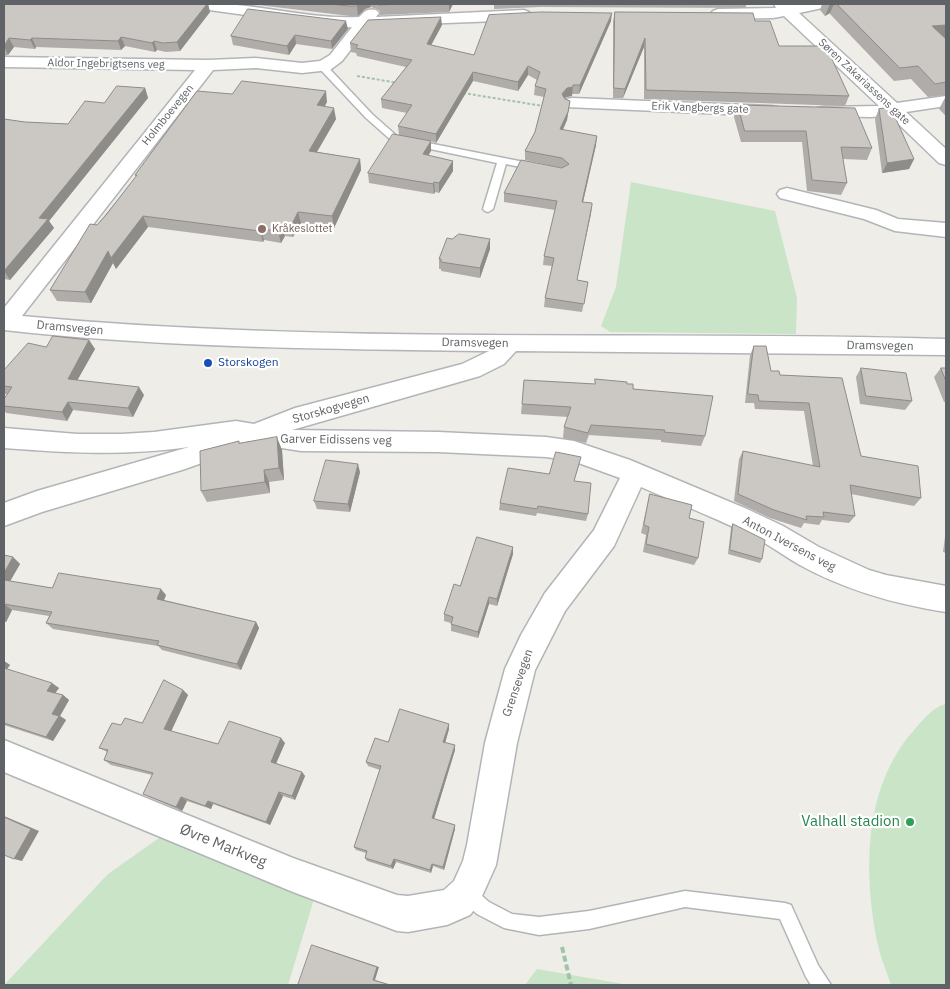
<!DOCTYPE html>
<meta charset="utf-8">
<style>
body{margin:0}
#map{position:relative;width:950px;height:989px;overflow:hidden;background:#efede8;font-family:"IBM Plex Sans",sans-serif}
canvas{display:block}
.frame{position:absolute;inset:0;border:5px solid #5f6366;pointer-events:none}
</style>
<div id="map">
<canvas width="950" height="989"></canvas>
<div class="frame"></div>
</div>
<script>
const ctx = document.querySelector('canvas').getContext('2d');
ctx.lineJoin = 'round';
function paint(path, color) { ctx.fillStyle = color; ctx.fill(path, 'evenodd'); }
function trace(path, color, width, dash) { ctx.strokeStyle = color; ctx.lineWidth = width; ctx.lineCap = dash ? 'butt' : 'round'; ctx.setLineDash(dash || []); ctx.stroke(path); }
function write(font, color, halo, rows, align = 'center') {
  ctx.font = font + ' "IBM Plex Sans",sans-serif'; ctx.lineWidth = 4.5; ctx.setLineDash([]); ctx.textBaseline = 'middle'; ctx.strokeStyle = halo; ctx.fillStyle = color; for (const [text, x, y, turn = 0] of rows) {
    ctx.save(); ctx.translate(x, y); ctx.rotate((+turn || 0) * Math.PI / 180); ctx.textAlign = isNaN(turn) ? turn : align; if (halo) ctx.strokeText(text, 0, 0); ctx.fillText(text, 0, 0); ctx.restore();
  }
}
paint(new Path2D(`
 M631,182l144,29 22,87 -1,36 -186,-2 -9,-6 15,-39z
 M946,704v281h-55c-4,-13 -10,-26 -13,-40 -15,-71 -15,-158 36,-215 8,-9 20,-24 32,-26z
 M169,831l152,45 -33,109h-284l104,-111z
 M537,969l92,16h-104z`), '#c9e4c7');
const service = new Path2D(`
 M319,64h6l47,50 26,23 136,27 4,3 -4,3 -28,-6 -13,45 -5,3 -3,-1 -2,-2 14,-46 -105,-22 -26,-23 -47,-50z
 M466,885l6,2 17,15 23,12 27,3 50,-6 96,-20 100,12 6,2 27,60 13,20h-20l-5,-8 -26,-58 -95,-12 -96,22 -50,6 -35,-7 -27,-14 -17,-15 -2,-6 2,-6z`);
const minor = new Path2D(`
 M194,4c56,-4 110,16 165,13 6,-6 8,-9 17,-7l3,3 -3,4 148,-7 5,2 3,3 -3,3 -5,2 -155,6 -27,35 -12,9 -28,3 -46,-5 -43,2 -191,246c307,29 617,14 924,23v16l-430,-4 -12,13 -24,12 -188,54 146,2 108,5 28,4 56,19 117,49 36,17 36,21 50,23 17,5 60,11v26c-52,-8 -101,-22 -148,-48 -12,-7 -23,-15 -35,-22 -39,-21 -81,-37 -122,-55l-27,59 -49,65 -30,59 -18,73 -21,122 -18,40 -8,10 -23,10 -39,7 -11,-1 -104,-39 -289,-120v-32l289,118 104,37 11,1 36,-6 10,-9 9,-20 4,-16 18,-102 20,-74 16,-34 24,-42 49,-63 26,-52 -47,-17 -27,-4 -108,-5 -137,-1 -45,-7 -74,26 -140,42 -38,14v-23l33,-12 152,-44c-66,9 -119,6 -185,1v-20l73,6h45l32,-2 82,-11 18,3 41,-16 167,-44 27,-13c-162,-2 -324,-3 -485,-21v-22l191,-238 -191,-3v-10l204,3 48,-2 46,5 18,-2 10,-6 22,-28 -12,1 -138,-19 -5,-2z
 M774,4h55l-2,3 -28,6 98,90 49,-7v10l-40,6 40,37v16l-7,-2 -50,-48 -17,2 -55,-1 -3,-4 3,-4 6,-1 56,-1 -95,-90 -11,2 -55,1 -5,-2 -3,-3 3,-3 5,-2 58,-1z
 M572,98l199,8 6,1 3,4 -3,4 -6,1 -205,-9 -3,-4 3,-4z
 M787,188l89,22 22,9 48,4v14l-51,-6 -31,-12 -84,-21 -3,-4 3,-4z`);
trace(service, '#b2b5b8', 3);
trace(minor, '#b2b5b8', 3);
trace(new Path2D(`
 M357,76l41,7
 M463,93l80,13`), '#a1c4a8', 2, [3, 2]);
trace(new Path2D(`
 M562,947l9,38`), '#a1c4a8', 4, [6, 3]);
paint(service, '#fff');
paint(minor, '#fff');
paint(new Path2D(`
 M4,4h204l2,8 -30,39 -14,1 -9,-2 -2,2 -30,-6 -4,4 -85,-3 -1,2 -21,-2 -6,8 -4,1z
 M258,4h195l-4,8 -69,3v-4l-3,-2 -6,-2 -6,2 -7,7h-8l-92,-11z
 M494,4h253l-2,4 -205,-1 -46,2z
 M822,4h124l-2,33 2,2v56l-18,2 -17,-18 -17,2 -64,-67v-1l-5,3 -5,-6z
 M615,12l140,9 24,25 70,50 -4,10 -201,-7v-52l-21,51h-10v-77z
 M611,21l-32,73h-7v2l-6,1 -1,1 5,3 -3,19 -4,10 33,15 -13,57 9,3 -15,75 11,2 -6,30 -38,-5 1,-9 7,-32 -9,-1 1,-9 11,-46 -51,-8v-9l58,-25 -37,-8v-9l10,-19 9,-35 -10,-2 1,-9 2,-6 -9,-5 -10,16 -45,-10 -37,62 -5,-2v10l-3,5 25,5v10l-14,22 -4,-1 -1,2 -65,-11 -1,-10 31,-38 -1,-9 9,-13 -25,-5 -1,-9 25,-32 -49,-11 -1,-3 -5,-1 -1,-9 92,-18 -11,20 43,10z
 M348,29l-16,20 -36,-5 -7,11 -56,-10 -2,-9z
 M145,88l3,10 -99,123 5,7 -44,52 -6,-1v-160l21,3 43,2 36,-21z
 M946,96v20l-7,-7z
 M327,102l-2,4 11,13 -19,33 43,7 1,11 -27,58 -33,-5 -8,14 -8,-1 -4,7 -17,-3 -1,2 -115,-15 -32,42 -3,-6 -22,40 -34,-2 -7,-11 47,-65 39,-48 -1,-2z
 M738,105l134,43 -5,12 -24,-1 4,24 -6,12 -34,-4 -5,-49h-61l-7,-25z
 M879,109l35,50 -5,10 -27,4 -7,-54z
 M452,239h38v10l-10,29 -39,-7v-2h-2v-10z
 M89,340l6,9 -18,31 67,15 -11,22 -60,-7 -6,11 -61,-8 -2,-3v-4l3,-12h-3v-24l42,-23z
 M754,346l17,25 9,4 62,3 19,78 60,42 -7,8 -63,-12 4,22 -6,7 -27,-3 -3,5 -15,-2 -3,5 -31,-10 -36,-17 5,-42 4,-8 70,15 -9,-55 -49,-2 -1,-6h-9l5,-48z
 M861,368l51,33 -7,9 -45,-6 -4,-27z
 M941,368h5v34h-2l-10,-25z
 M595,379l32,5 78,52 -4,10 -40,-4v-2l-72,-5 -3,8 -23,-5 1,-11 4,-10 -47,-3 3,-34 71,4z
 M240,443l42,7 2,30 -15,2 1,11 -63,9 -6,-11z
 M579,465l-5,16 14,33 -2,7 -49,-8 -1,3 -37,-6 1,-7 49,-29z
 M360,472l-10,40 -33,-3 -3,-8z
 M650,494l39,24 9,40 -4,7 -51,-13 3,-17 -5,-2 7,-31z
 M733,524l29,35 -2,4 -32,-9 3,-26z
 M946,529v24l-3,-1z
 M513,554l-16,52 -8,-2 -11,34 -27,-7v-8l-7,-2v-7l16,-28z
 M4,555l9,2 7,7 -10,17 42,7 114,7 -2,5 92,22 3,6 -18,42 -79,-20 -4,-4 -105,-17 -7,-6 3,-7 -37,-6 -6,12h-2z
 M4,661l6,4 -3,4 52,19 -4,5 8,2 6,5 -9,16 6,4 -13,21 -49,-16z
 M183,690l5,5 -17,36 47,13 67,-1 -9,20 26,9 3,4 -10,24 -12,-4 -13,29 -57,-21 -2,5 -24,-8 -5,10 -33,-14 -6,-3 9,-19 -41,-10 -7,-5 3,-8 -8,-4 22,-23 21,-2z
 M449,729l-4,13 10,8 -21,69 21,6v4l-11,41 -11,-4 -2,7 -35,-11 -3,7 -26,-8 -2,-3 1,-5 -10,-3 -2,-3 26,-77 -12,-4 -2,-4 22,-20z`), '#afaca9');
paint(new Path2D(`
 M207,4h1l2,8 -30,39 -3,-9z
 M359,4h11l1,3 -6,2 -7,7 -1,-10z
 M449,4h4l-4,8z
 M830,4h4l-4,9 -5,3z
 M612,13l-1,8 -32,73 1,-9z
 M441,17l1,8 -15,28v-9z
 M346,21l2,8 -16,20 -1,-8z
 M946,25v12l-20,2 6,-13z
 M295,35l1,9 -7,11 -2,-9z
 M121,37l4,9 -4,4 -3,-9z
 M9,38l5,9 -6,8 -4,-9z
 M32,38l4,9 -1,2 -5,-9z
 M645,38l-1,9 -21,51 2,-9z
 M154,41l3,9 -2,2 -3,-9z
 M528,66v9l-10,16v-9z
 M473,72v9l-37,62v-9z
 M573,85l-1,11 -6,1 -5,6 1,-9 5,-6z
 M145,88l3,10 -99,123 5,7 -44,52 -6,-9 35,-53z
 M326,91l1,11 -8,14 -2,-11z
 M570,101l-3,19 -8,18 1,-9z
 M334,108l2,11 -25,43 -2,-11z
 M597,136l-1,9 -15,66 1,-9z
 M431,141v10l-8,13v-10z
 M360,159l1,11 -27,58 -2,-12z
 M914,159l-5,10 -27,4 5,-10z
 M453,161v10l-14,22v-10z
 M434,182l1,10 -1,2 -1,-10z
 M592,205l-1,9 -16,75 2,-9z
 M298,212l3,11 -8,14 -2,-11z
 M143,216l5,11 -32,42 -5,-11z
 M282,225l3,11 -4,7 -3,-12z
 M261,229l3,11 -1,2 -3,-11z
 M490,239v10l-10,29v-10z
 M108,251l5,12 -22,40 -6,-11z
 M89,340l6,9 -22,39 -5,-9z
 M139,387l5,8 -11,22 -5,-9z
 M68,402l5,8 -6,11 -5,-9z
 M277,437l5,13 2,30 -5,-12z
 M358,464l2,8 -10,40 -2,-8z
 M264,470l5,12 1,11 -5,-11z
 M513,547v7l-16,52v-7z
 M13,557l7,7 -12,21 -4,-3v-9z
 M161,589l5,6 -4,10 -5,-6z
 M489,597v7l-11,34v-6z
 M4,604l8,6 -6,12 -2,-2z
 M256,622l3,6 -18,42 -4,-6z
 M4,661l6,4 -5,7 -1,-2z
 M52,683l7,5 -5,7 -7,-4z
 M183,690l5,5 -18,39 -6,-5z
 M63,695l6,5 -9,16 6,4 -13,21 -7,-4 6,-23z
 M449,724v5l-5,18 -1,-5z
 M281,738l4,5 -10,23 -4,-4z
 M455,745v5l-22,72 -1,-4z
 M302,772l3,4 -10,24 -3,-4z
 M279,792l4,4 -13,29 -4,-3z
 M181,797l6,4 -5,10 -6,-4z
 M208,801l5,3 -2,5 -6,-3z
 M4,816l35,15 -17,30 -8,-2z
 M455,825v4l-11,41 -1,-3z
 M394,859l2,3 -3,7 -2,-3z
 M432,864l1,2 -2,7 -1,-3z
 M315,946l64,21 -4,13 16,5 -18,-5z`), '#8e8c89');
const building = new Path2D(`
 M4,4h203l-30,38 -14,1 -9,-2 -2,2 -31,-6 -3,4 -86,-3 -2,2 -21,-2 -5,8z
 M330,4h29l-2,2h-8z
 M379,4h23l-23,1z
 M837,4h109v21l-14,1 14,13v43l-11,2 -17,-18 -18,2z
 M248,9l98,12 -15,20 -36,-6 -8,11 -56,-10z
 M541,12l71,1 -32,72h-7v2l-6,1 -5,6 3,5 5,2 -2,11 -8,17 37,7 -15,66 10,1v2l-15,75 11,2 -4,22 -39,-6 9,-40 -10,-2 13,-55 -53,-8 17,-33 41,8 7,-4 -7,-6 -37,-7 10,-19 11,-43 -11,-3 5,-14 -12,-6 -10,16 -45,-10 -37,62 -38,-8 14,-21 -31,-6 31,-39 -56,-12 2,-3 -8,-2 18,-23 73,-3 -14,27 47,11 15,-40z
 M615,12l138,1 2,8h15l9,25h47l23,50 -203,-6 -1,-52 -20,51 -11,-1z
 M242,81l84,10 -9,14 17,3 -25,43 51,8 -28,57 -34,-4 -7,14 -9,-1 -4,6 -17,-2 -1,2 -117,-15 -32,42 -3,-7 -23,41 -35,-2 40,-66 7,1 9,-10 31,-40h-2l62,-84 35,3z
 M117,86l28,2 -106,130 9,1 -44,52v-152l21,3 43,2 17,-23 19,2z
 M738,105l117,3 17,40 -31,-1 6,36 -35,-3 -6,-49h-61z
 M891,108l23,51 -27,4 -8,-54z
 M393,134l38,7 -8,13 30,7 -14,22 -5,-1 -1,2 -65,-11z
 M459,234l31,5 -10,29 -39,-6v-3h-2l8,-21 5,1z
 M53,336l36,4 -21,39 71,8 -11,21 -60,-6 -6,10 -58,-6v-7l8,-12 -8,-1v-16l24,-27 18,4z
 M754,346h12l5,25h8l1,4 62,3 19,78 57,10 3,32 -71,-13 5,31 -32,-4 1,5 -18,-1 1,4 -33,-10 -36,-16 5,-43 77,16 -11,-64 -50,-2 -1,-6 -10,-1z
 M861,368l45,5 6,28 -46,-5z
 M941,368h5v13z
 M595,379l32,3v2h6v5l80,7 -8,40 -41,-4 1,-2 -74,-5 -3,8 -24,-6 7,-20 -49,-3 2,-24 71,4z
 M277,437l2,31 -15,2 1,12 -64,9 -1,-40 39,-10v2z
 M556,452l25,5 -7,24 17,2 -3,31 -50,-8 -1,3 -37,-6 8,-35 41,6z
 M326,460l32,4 -10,40 -34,-3z
 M650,494l42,11 -3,13 15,4 -6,36 -52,-14 3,-17 -5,-2z
 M733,524l32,16 -3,19 -32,-9z
 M477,537l36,10 -16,52 -8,-2 -11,35 -27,-8 2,-7 -9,-3 10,-30 6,2z
 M4,555l9,2 -9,16z
 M59,573l102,16 -4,10 99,23 -19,42 -80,-19 2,-4 -113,-18 6,-11 -48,-8v1v-25l48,8z
 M4,668l48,15 -5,8 16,4 -11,19 7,2 -13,21 -42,-14z
 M164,680l19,10 -19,39 54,15 11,-23 52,17 -10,24 31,10 -10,24 -13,-4 -13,30 -58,-21 -3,5 -24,-9 -5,10 -33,-13 10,-21 -49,-13 4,-10 -9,-2 13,-25 9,2 4,-7 17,5z
 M400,709l49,15 -6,18 12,3 -23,73 23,7 -12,42 -11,-3 -2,6 -36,-11 -3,7 -26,-8 2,-7 -13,-4 27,-81 -15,-4 9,-24 13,4z
 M4,817l27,12 -17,30 -10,-4z
 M312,945l65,22 -4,13 17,5h-92z`);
paint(building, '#cbc8c4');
trace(building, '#8e8c89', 1);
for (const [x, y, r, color] of [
 [262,229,5,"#8d6e63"],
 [208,363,5,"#1a4fb4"],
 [910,822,5,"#2e9e5b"]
]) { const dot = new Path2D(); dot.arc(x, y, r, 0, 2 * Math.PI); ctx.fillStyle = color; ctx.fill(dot); trace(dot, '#fff', 2); }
write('11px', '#5f6366', '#fff', [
 ["Aldor Ingebrigtsens veg",106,64,1],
 ["Søren Zakariassens gate",864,82,43],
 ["Erik Vangbergs gate",700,108,2],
 ["Holmboevegen",168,115,-51]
]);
write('11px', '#785e54', '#fff', [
 ["Kråkeslottet",272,229]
], 'left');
write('12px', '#5f6366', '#fff', [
 ["Dramsvegen",70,328,5],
 ["Dramsvegen",475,343,1],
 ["Dramsvegen",880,346,1],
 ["Storskogvegen",331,409,-16],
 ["Garver Eidissens veg",336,440,1],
 ["Anton Iversens veg",789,544,28],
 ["Grensevegen",518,683,-71]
]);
write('12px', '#164399', '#fff', [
 ["Storskogen",218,363]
], 'left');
write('15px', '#27864d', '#fff', [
 ["Valhall stadion",900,822]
], 'right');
write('15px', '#5f6366', '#fff', [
 ["Øvre Markveg",223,846,22]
]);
</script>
